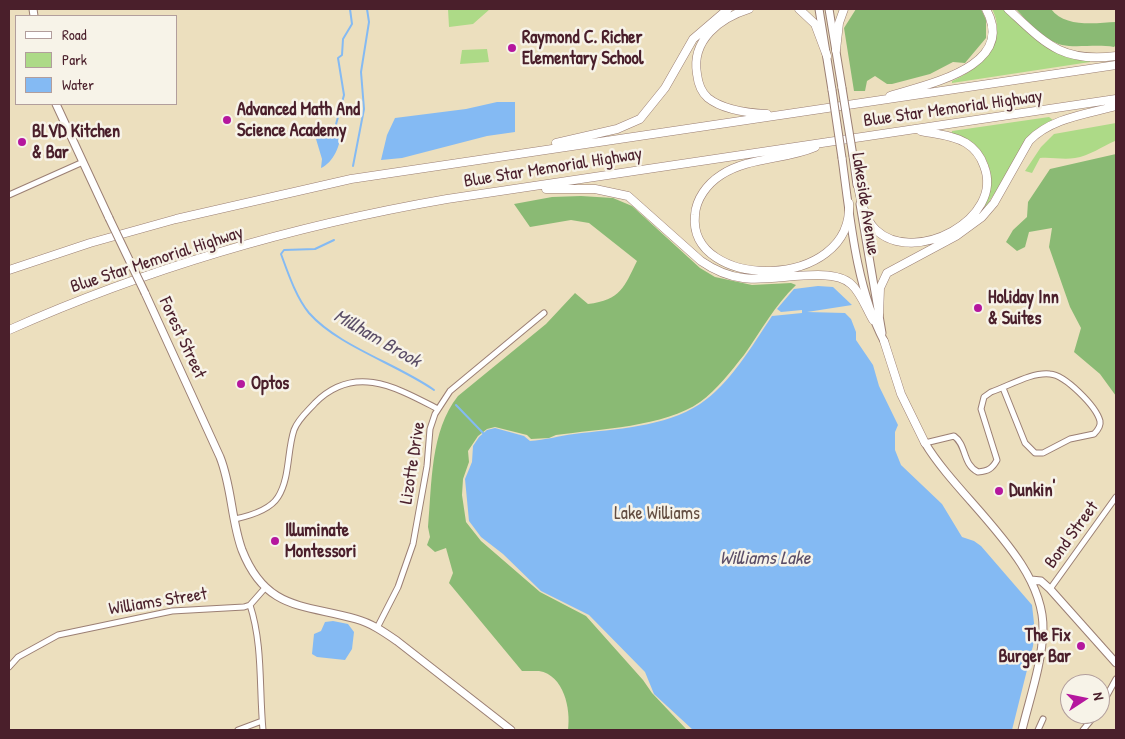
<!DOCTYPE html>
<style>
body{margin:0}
#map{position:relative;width:1125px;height:739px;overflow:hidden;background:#ecdfbe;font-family:"Patrick Hand",sans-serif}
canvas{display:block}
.frame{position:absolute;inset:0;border:10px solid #4a1f2b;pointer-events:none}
.legend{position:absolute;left:15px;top:15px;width:162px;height:90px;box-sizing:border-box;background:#f7f3e8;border:1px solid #b29e9c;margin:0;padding:6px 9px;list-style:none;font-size:15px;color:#4a1f2b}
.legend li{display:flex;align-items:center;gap:10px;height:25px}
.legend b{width:25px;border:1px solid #b29e9c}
.north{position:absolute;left:1060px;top:674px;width:50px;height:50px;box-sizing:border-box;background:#f7f3e8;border:1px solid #b29e9c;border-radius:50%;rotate:79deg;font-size:14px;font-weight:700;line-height:20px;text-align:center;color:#4a1f2b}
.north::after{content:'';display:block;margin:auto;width:18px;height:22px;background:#b5179e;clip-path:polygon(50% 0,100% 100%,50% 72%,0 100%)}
</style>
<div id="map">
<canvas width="1125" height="739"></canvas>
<div class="frame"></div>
<ul class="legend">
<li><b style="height:6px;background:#fff"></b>Road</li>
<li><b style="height:14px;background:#adda87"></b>Park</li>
<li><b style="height:14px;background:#84baf3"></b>Water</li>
</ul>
<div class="north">N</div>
</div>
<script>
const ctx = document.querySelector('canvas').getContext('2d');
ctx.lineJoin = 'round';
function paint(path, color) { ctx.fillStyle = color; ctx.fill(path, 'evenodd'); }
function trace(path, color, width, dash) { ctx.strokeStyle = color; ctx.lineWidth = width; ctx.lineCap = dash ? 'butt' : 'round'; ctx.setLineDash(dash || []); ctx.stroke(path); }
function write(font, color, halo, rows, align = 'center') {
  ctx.font = font + ' "Patrick Hand",sans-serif'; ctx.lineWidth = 5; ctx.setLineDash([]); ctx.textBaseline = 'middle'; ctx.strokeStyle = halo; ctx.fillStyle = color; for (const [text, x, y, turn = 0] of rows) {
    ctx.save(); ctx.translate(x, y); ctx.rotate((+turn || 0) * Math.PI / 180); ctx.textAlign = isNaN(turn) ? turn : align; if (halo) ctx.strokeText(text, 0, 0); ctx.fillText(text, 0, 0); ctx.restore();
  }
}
paint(new Path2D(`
 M448,9h42l-17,15 -24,3z
 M992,9h12c29,28 43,48 86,50v3l-138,21v-2c27,-11 57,-40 40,-72z
 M487,49l2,13 -29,2 2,-14z
 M1049,117l4,3 -15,9 -54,80c2,-9 7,-18 7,-27 1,-24 -17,-43 -39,-48v-3z
 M1116,123l-1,18c-12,5 -26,15 -40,17 -12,2 -23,-1 -35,0l-8,15 -7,-2 16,-24 13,-13z`), '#adda87');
paint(new Path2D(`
 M856,9h125l5,11v18l-21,25 -12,-1 -23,12 -38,10h-5l-12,-8 -8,5 -2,10h-11l-10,-63z
 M1016,9h35c14,19 45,14 65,13v23l-2,2c-17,-3 -38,1 -52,-2 -18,-5 -34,-23 -46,-36z
 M1116,154v242l-16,-22 -26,-22 7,-24 -11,-21 -21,-60 3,-19 -23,4 -4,15 -8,4 -11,-9 7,-12 14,-13 1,-15 22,-33z
 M581,196l32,2 19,8 68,62 15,9 37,8 39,-2 5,2c-21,20 -35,46 -52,70 -13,16 -27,35 -44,47 -35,25 -102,27 -144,33l-7,3 -18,1 -4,-4 -32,-8 -8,2 -9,7 -10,15 1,11 -6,17 -1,16 4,27 15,19 59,51 46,24 57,64 9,13 35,37h-119c3,-21 -4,-55 -29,-59 -6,0 -11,0 -17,0l-73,-88 4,-10 -7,-25 -11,4 -8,-7 3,-8 -2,-10c4,-43 2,-96 30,-131l88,-72 29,-31 13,11c33,-4 36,-17 49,-43l-48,-38 -18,-3 -41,7 -16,-23 38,-7z`), '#8aba74');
paint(new Path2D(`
 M497,102h18v30l-28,4 -85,22 -21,2 6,-25 8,-17 71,-9z
 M333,128h5l2,3c2,13 -7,32 -19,37l1,-9 -6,-20 4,-7z
 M818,286l15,1 19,18 -45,7 38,1 6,6 5,13v8l17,25 6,21 19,39 -3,7v18l6,15 41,39 20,33 12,4 7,5 51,59 3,27 -2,14 -21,84h-319l-39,-36 -9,-22 -56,-57 -48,-24 -38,-37 -22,-17 -12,-16 -4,-42 7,-17 1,-16 6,-9 8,-7 8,-2 29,8 6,5c15,-1 29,-5 44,-7 41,-5 91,-7 126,-30 30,-20 52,-58 72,-88l30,-3v-3l-21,2 -4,-3 17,-20z
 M333,621l15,3 6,8 -2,17 -7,11 -28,-3 -5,-3 2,-20 7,-3 4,-9z`), '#84baf3');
trace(new Path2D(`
 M335,128l9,-33 -6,-37 4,-3 1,-16 9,-15 -2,-15
 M353,166l11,-57 -3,-37 8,-50 -2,-13
 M334,240l-19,9 -31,1 -3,4c7,19 15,43 28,59 29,33 88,51 125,77
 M456,405l28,29`), '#84baf3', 2);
const minor = new Path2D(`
 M9,195l74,-33
 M925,443l29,-7c13,9 8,28 24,36 10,-1 14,-3 19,-12l-16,-51 3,-12 7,-5c18,-6 40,-20 59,-18 15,1 46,32 50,47 1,5 -2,9 -6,13l-24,5 -27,14h-8l-10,-10 -22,-55
 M235,519c14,-3 35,-9 43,-22 12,-19 9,-46 16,-67 4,-11 14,-19 21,-27 40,-40 82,-15 123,6
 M1050,589l66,-92
 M250,605c13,40 9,83 13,125
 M377,628l21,-41 15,-43 14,-78 3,-37 5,-15 15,-23 94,-78
 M9,667l9,-10 40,-22 114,-24 72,-4 6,-2 15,-17
 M1100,708l16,-29
 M238,730l24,-9
 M1038,730l5,-11
 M1083,730l13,-16`);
const major = new Path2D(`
 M33,9l1,7
 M819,9l13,81
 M829,9l13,79
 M56,104l53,114
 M853,156l4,29
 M842,158c8,59 14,130 42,183
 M860,204l22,129
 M145,293l75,164c12,30 11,63 22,93 24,61 62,54 114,69 15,4 28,13 41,22l114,89
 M925,443c34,57 120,118 118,187 -1,34 -13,67 -21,100
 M1031,580l10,1 9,8 66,74`);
const highway = new Path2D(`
 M749,9c-29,9 -58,31 -52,65 1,9 4,18 11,24 15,12 40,15 59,16
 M799,9l16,15 12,32
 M1008,9c37,34 53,54 108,47
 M836,50l3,-27 5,-14
 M890,96c37,-12 128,-29 96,-87
 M556,143l61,-14 23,-10 25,-31 28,-49 35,-30
 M815,147c-30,13 -67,10 -94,28 -14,9 -25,24 -26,40 -8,76 159,77 154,-12
 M857,181c3,16 7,38 19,49 38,36 129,-11 108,-64 -3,-9 -10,-18 -18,-23 -13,-8 -31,-9 -45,-12
 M546,189h49l33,7 73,65c13,9 26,15 42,17 28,5 88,-13 108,6 10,9 15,24 22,36
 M9,270l81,-27 86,-24 175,-40 765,-114
 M879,315l1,-27 7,-15 69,-37 26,-19 12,-14 35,-62c22,-23 58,-27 87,-35
 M9,330c139,-62 288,-105 438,-131l669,-100
 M884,341l17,53 24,49`);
trace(minor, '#9b7f74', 7);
trace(major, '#9b7f74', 9);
trace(highway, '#9b7f74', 9);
trace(minor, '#fff', 5);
trace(major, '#fff', 7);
trace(highway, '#fff', 8);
const majorBridge = new Path2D(`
 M842,88l11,68
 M832,90l10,68
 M109,218l36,75`);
trace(majorBridge, '#9b7f74', 9, []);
trace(majorBridge, '#fff', 7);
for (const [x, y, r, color] of [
 [512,48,5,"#b5179e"],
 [227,120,5,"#b5179e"],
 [22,142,5,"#b5179e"],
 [978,308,5,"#b5179e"],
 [241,384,5,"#b5179e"],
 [999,491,5,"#b5179e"],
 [275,541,5,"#b5179e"],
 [1081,646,5,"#b5179e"]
]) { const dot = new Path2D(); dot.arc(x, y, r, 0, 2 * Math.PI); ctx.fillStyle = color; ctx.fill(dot); trace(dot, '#f7f3e8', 2); }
write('bold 18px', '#4a1f2b', '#f7f3e8', [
 ["Raymond C. Richer",522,38],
 ["Elementary School",522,59],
 ["Advanced Math And",237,110],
 ["Science Academy",237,131],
 ["BLVD Kitchen",32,132],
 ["& Bar",32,153],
 ["Holiday Inn",988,298],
 ["& Suites",988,319],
 ["Optos",251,384],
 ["Dunkin'",1009,491],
 ["Illuminate",285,531],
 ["Montessori",285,552],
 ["The Fix",1071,636,"right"],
 ["Burger Bar",1071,657,"right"]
], 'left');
write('18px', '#4a1f2b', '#f7f3e8', [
 ["Blue Star Memorial Highway",953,109,-8],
 ["Blue Star Memorial Highway",553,168,-9],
 ["Lakeside Avenue",865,204,81],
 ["Blue Star Memorial Highway",157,260,-18],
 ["Forest Street",182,338,65],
 ["Lizotte Drive",413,463,-81],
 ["Bond Street",1072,535,-54],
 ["Williams Street",158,602,-9]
]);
write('18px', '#634e42', '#f7f3e8', [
 ["Lake Williams",657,514]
]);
write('italic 19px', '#5b4e67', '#f7f3e8', [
 ["Millham Brook",377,339,30],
 ["Williams Lake",765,559]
]);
</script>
